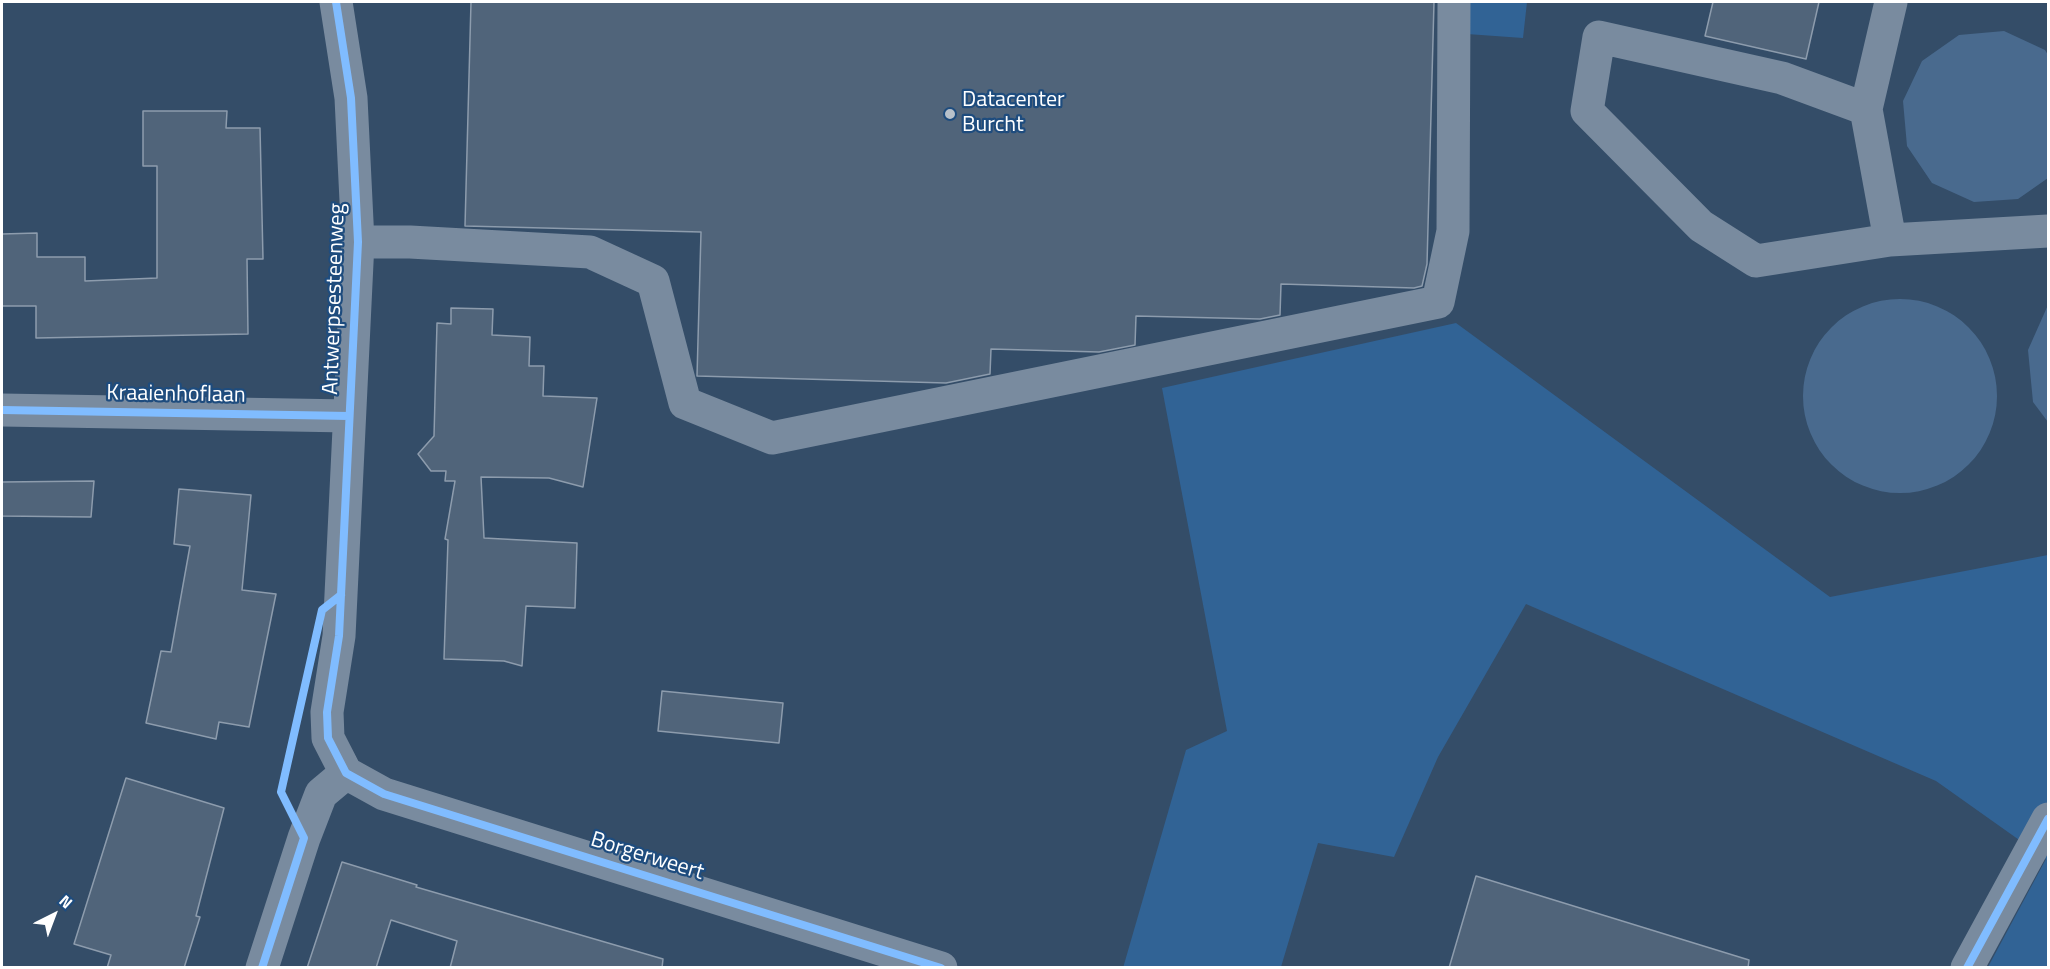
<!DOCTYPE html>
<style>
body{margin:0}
#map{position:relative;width:2050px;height:969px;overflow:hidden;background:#344d68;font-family:"Titillium Web",sans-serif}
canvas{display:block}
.frame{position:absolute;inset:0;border:3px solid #fff;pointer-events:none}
.north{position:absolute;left:24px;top:885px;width:60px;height:60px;-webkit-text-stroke:4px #1e4c7e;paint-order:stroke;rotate:42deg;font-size:16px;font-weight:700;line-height:24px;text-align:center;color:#fff}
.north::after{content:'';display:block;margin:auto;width:21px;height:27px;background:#fff;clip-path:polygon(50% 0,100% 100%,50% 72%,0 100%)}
</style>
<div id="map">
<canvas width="2050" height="969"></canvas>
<div class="frame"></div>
<div class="north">N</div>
</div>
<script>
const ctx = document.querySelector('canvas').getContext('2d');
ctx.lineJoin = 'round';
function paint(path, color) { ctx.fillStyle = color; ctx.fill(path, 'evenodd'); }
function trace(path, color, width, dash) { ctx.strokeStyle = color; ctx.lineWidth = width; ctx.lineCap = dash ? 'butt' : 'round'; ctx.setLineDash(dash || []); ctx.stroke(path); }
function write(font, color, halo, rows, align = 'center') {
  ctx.font = font + ' "Titillium Web",sans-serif'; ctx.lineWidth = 4.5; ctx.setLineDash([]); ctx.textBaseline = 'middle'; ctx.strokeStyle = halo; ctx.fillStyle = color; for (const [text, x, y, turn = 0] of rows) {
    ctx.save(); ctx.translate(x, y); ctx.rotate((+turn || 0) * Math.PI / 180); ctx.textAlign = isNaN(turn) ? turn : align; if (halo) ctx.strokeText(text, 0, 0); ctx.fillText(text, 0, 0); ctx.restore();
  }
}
paint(new Path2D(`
 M1468,2h59l-4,36 -56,-4z
 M1456,323l374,274 218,-42v412h-60l58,-108 -110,-78 -410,-177 -88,153 -44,100 -76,-14 -37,124 -158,1 63,-218 41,-19 -65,-343z`), '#316395');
paint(new Path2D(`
 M2004,31l41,19 3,5v123l-30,21 -44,3 -42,-19 -25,-37 -4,-45 19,-40 37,-26z
 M1803 396a97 97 0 1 1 194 0a97 97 0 1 1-194 0Z
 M2048,305v117l-15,-20 -5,-52z`), '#496a8e');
const building = new Path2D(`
 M471,2h963l-7,262 -5,22 -8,2 -133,-4 -1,31 -20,4 -124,-3 -1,29 -36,7 -108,-3 -1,25 -44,9 -249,-7 4,-144 -236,-6z
 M1713,2h106l-13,57 -101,-23z
 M143,111h84l-1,17h34l3,131h-16l1,75 -212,4v-32h-34v-72l35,-1v24h48v24l72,-3v-112h-14z
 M451,308l42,1 -1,26 38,2 -1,29h15l-1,30 54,2 -14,89 -34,-9 -68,-1 3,61 93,5 -2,65 -49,-2 -4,60 -18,-5 -60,-2 4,-119 -3,-1 10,-58h-10l1,-10h-15l-13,-17 16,-18 3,-113 14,1z
 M94,481l-3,36 -89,-1v-34z
 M179,489l72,6 -9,95 34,4 -27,133 -30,-5 -3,17 -70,-16 15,-72 10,1 19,-106 -16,-2z
 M662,691l121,12 -4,40 -121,-12z
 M126,778l98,30 -28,108 4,1 -16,51h-77l4,-13 -37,-11z
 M342,862l75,23 -1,2 247,72 -1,9h-212l7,-27 -66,-21 -15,48h-69z
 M1476,876l273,84 -1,8h-299z`);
paint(building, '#50647a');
trace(building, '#8d9cad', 1.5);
trace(new Path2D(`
 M336,2l15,96 7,144 -19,394 -12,76 1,26 18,35
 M1891,2l-25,107 24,131 158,-9
 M1866,109l-84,-31 -183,-41 -12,74 114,115 55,35 134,-21
 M358,242h52l180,10 63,29 32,122 87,35 666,-136 15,-71 1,-229
 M2,410l347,6
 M346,773l38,21 557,174
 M262,968l42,-130 17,-44 25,-21
 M1967,968l81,-149`), '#798b9f', 33);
trace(new Path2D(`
 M336,2l15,96 7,144 -19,394 -12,76 1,26 18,35 38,21 557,174
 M2,410l347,6
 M262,968l42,-130 -23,-46 41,-182 19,-15
 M1967,968l81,-149`), '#80bcff', 8);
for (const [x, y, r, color] of [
 [950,114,6,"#b8c1ca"]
]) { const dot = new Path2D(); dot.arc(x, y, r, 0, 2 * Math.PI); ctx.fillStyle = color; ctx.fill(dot); trace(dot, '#1e4c7e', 2); }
write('22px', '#fff', '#1e4c7e', [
 ["Datacenter",962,101],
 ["Burcht",962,126]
], 'left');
write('22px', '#fff', '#1e4c7e', [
 ["Antwerpsesteenweg",335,299,-88],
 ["Kraaienhoflaan",176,395,1],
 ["Borgerweert",647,857,17]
]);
</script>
